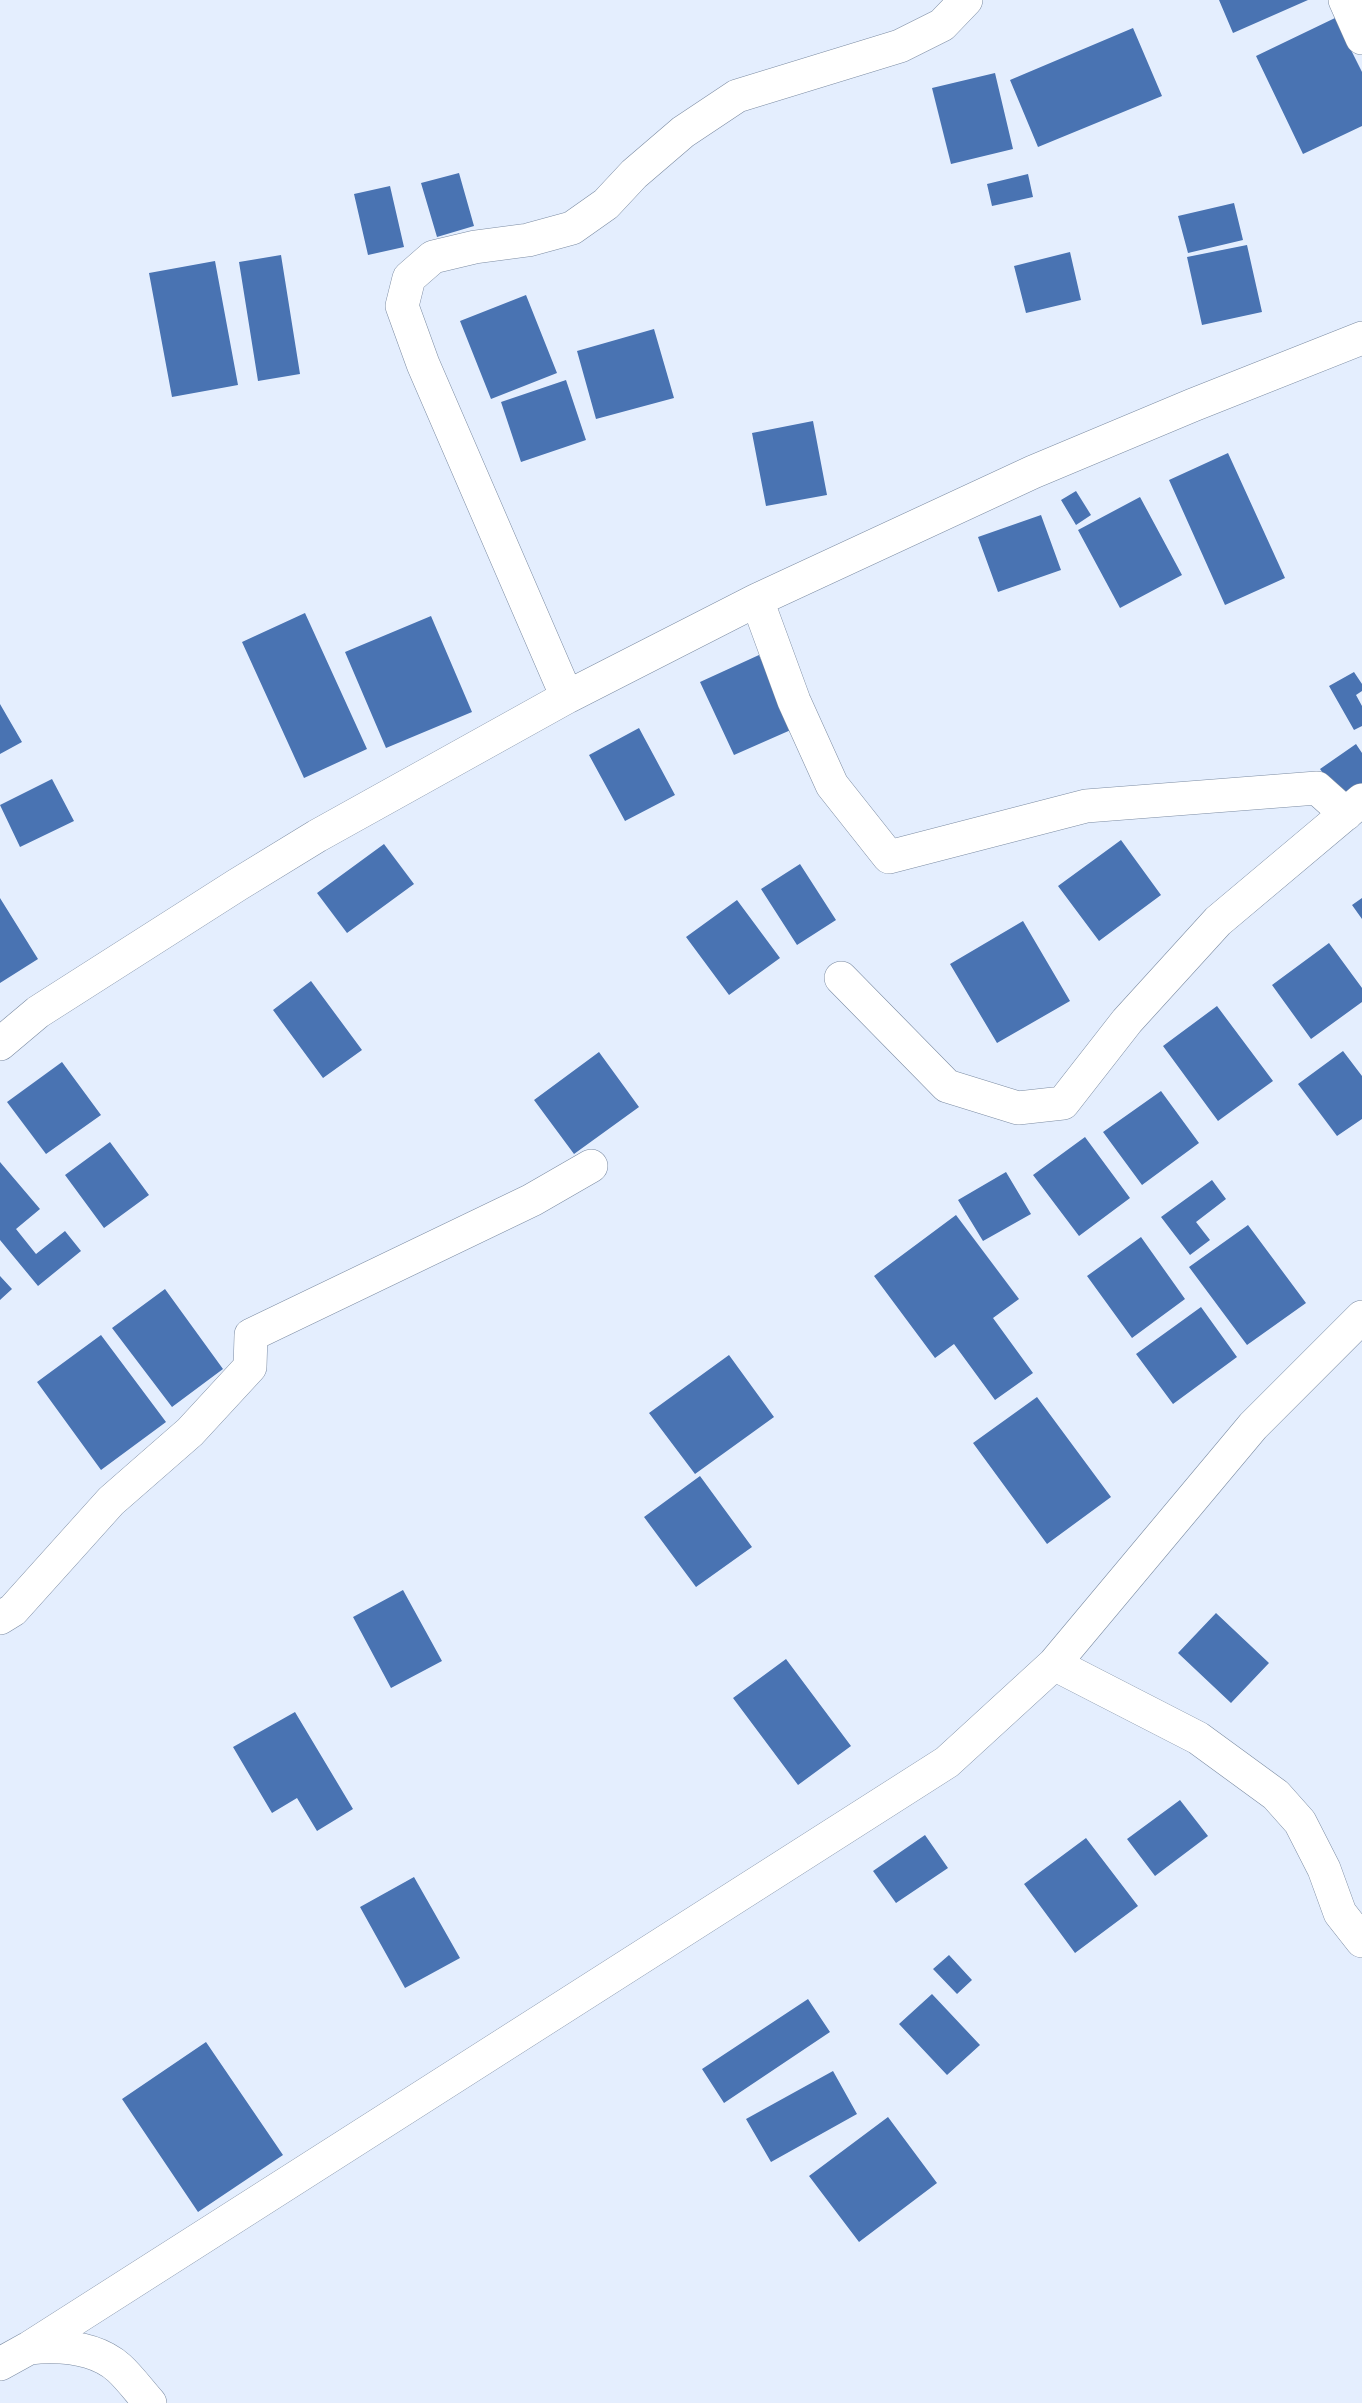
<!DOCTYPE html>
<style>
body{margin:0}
canvas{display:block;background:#e4eefe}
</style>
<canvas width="1362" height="2403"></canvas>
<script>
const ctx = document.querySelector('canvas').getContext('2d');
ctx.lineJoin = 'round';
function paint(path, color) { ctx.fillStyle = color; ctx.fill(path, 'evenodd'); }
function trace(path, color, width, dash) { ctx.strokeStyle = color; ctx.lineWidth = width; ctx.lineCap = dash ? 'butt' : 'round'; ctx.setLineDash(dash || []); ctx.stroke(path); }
paint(new Path2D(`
 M1219,0h89l-75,33z
 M1335,18l27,54v54l-59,28 -47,-98z
 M1133,28l29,68 -124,51 -28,-67z
 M995,73l18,76 -62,15 -19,-76z
 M459,173l15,53 -37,11 -16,-54z
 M1028,174l5,23 -41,9 -5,-22z
 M390,186l14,61 -36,8 -14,-61z
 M1234,203l9,37 -55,13 -10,-37z
 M1247,245l15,67 -60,13 -15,-68z
 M1070,252l11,48 -55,13 -12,-47z
 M281,255l19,119 -42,7 -19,-119z
 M215,261l23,124 -66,12 -23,-124z
 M526,295l31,78 -66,26 -31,-78z
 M654,329l20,69 -78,21 -19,-68z
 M566,380l20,60 -65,22 -20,-60z
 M813,421l14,74 -61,11 -14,-73z
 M1228,453l57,125 -60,27 -56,-125z
 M1076,491l15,24 -15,10 -15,-25z
 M1140,497l42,78 -62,33 -42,-78z
 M1041,515l20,55 -63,22 -20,-55z
 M305,613l62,136 -63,29 -62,-136z
 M431,616l41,96 -86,36 -41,-96z
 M759,655l34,74 -59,26 -34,-73z
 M1354,672l8,12v7l-6,4 6,11v20l-8,4 -25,-44z
 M0,704l22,38 -22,12z
 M639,728l36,67 -50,26 -36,-66z
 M1356,744l6,9v32l-20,14 -22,-30z
 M52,779l22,42 -54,26 -20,-42z
 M1121,840l40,55 -62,46 -41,-55z
 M384,844l30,40 -67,49 -30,-40z
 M800,864l36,56 -39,25 -36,-56z
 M0,898l38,61 -38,24z
 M1362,898v21l-10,-14z
 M737,900l43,58 -51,37 -43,-58z
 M1023,921l47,80 -73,42 -47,-79z
 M1329,943l33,45v14l-51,37 -39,-54z
 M311,981l51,69 -39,28 -50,-68z
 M1217,1006l56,75 -55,40 -55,-75z
 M1343,1051l19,25v43l-25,17 -39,-52z
 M599,1052l40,55 -65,47 -40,-54z
 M62,1062l39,53 -55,39 -39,-52z
 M1161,1091l38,52 -57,42 -39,-53z
 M1085,1137l45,61 -51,38 -46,-61z
 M110,1142l39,53 -45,33 -39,-53z
 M0,1162l40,47 -24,20 20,25 29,-23 16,20 -43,35 -38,-46z
 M1006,1172l25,42 -48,27 -25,-41z
 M1212,1180l14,19 -30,23 14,18 -20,15 -29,-38z
 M956,1215l63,84 -26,19 40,55 -38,27 -41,-56 -19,14 -61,-82z
 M1248,1225l58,78 -59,42 -58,-78z
 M1141,1237l44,62 -53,39 -45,-62z
 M0,1276l12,13 -12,11z
 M165,1289l58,80 -51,38 -60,-79z
 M1201,1307l36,50 -64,47 -37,-50z
 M101,1335l65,87 -65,48 -64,-88z
 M729,1355l45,62 -79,57 -46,-61z
 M1037,1397l74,100 -64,47 -74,-101z
 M700,1476l52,71 -56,40 -52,-70z
 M403,1590l39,71 -51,27 -38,-71z
 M1216,1613l53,50 -38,40 -53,-50z
 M786,1659l65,87 -53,39 -65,-87z
 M295,1712l58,97 -36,22 -20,-33 -25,15 -39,-66z
 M1180,1800l28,36 -53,40 -28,-37z
 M925,1835l23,33 -52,35 -23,-32z
 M1086,1838l52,68 -63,47 -51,-69z
 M414,1877l46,81 -55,30 -45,-81z
 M949,1955l23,25 -15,14 -24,-25z
 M932,1994l48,51 -33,30 -48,-51z
 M808,1999l22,33 -106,71 -22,-34z
 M206,2042l77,113 -85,57 -76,-113z
 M833,2071l24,43 -86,48 -25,-43z
 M888,2117l49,66 -78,59 -50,-66z`), '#4973b2');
const minor = new Path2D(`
 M1345,0l17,38
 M757,600l37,101 38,84 57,72 197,-51 231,-18 29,26
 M567,697l-144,-333 -21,-58 7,-28 24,-21 42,-10 53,-7 44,-12 34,-24 28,-30 49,-42 54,-36 163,-50 42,-21 24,-25
 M841,978l106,108 71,22 45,-5 64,-82 91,-100 144,-121
 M0,1044l38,-32 199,-127 80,-49 250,-139 190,-97 276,-128 160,-67 169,-67
 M0,1618l13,-8 98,-109 79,-69 60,-65 1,-32 281,-135 59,-34
 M1054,1664l144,74 78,57 24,27 24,47 16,44 22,28
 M29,2348c30,-3 66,-1 90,20 11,10 21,24 31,35
 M0,2364l29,-16 918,-586 107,-98 199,-238 109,-109`);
trace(minor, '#7c8ca3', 34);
trace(minor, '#fff', 33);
</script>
